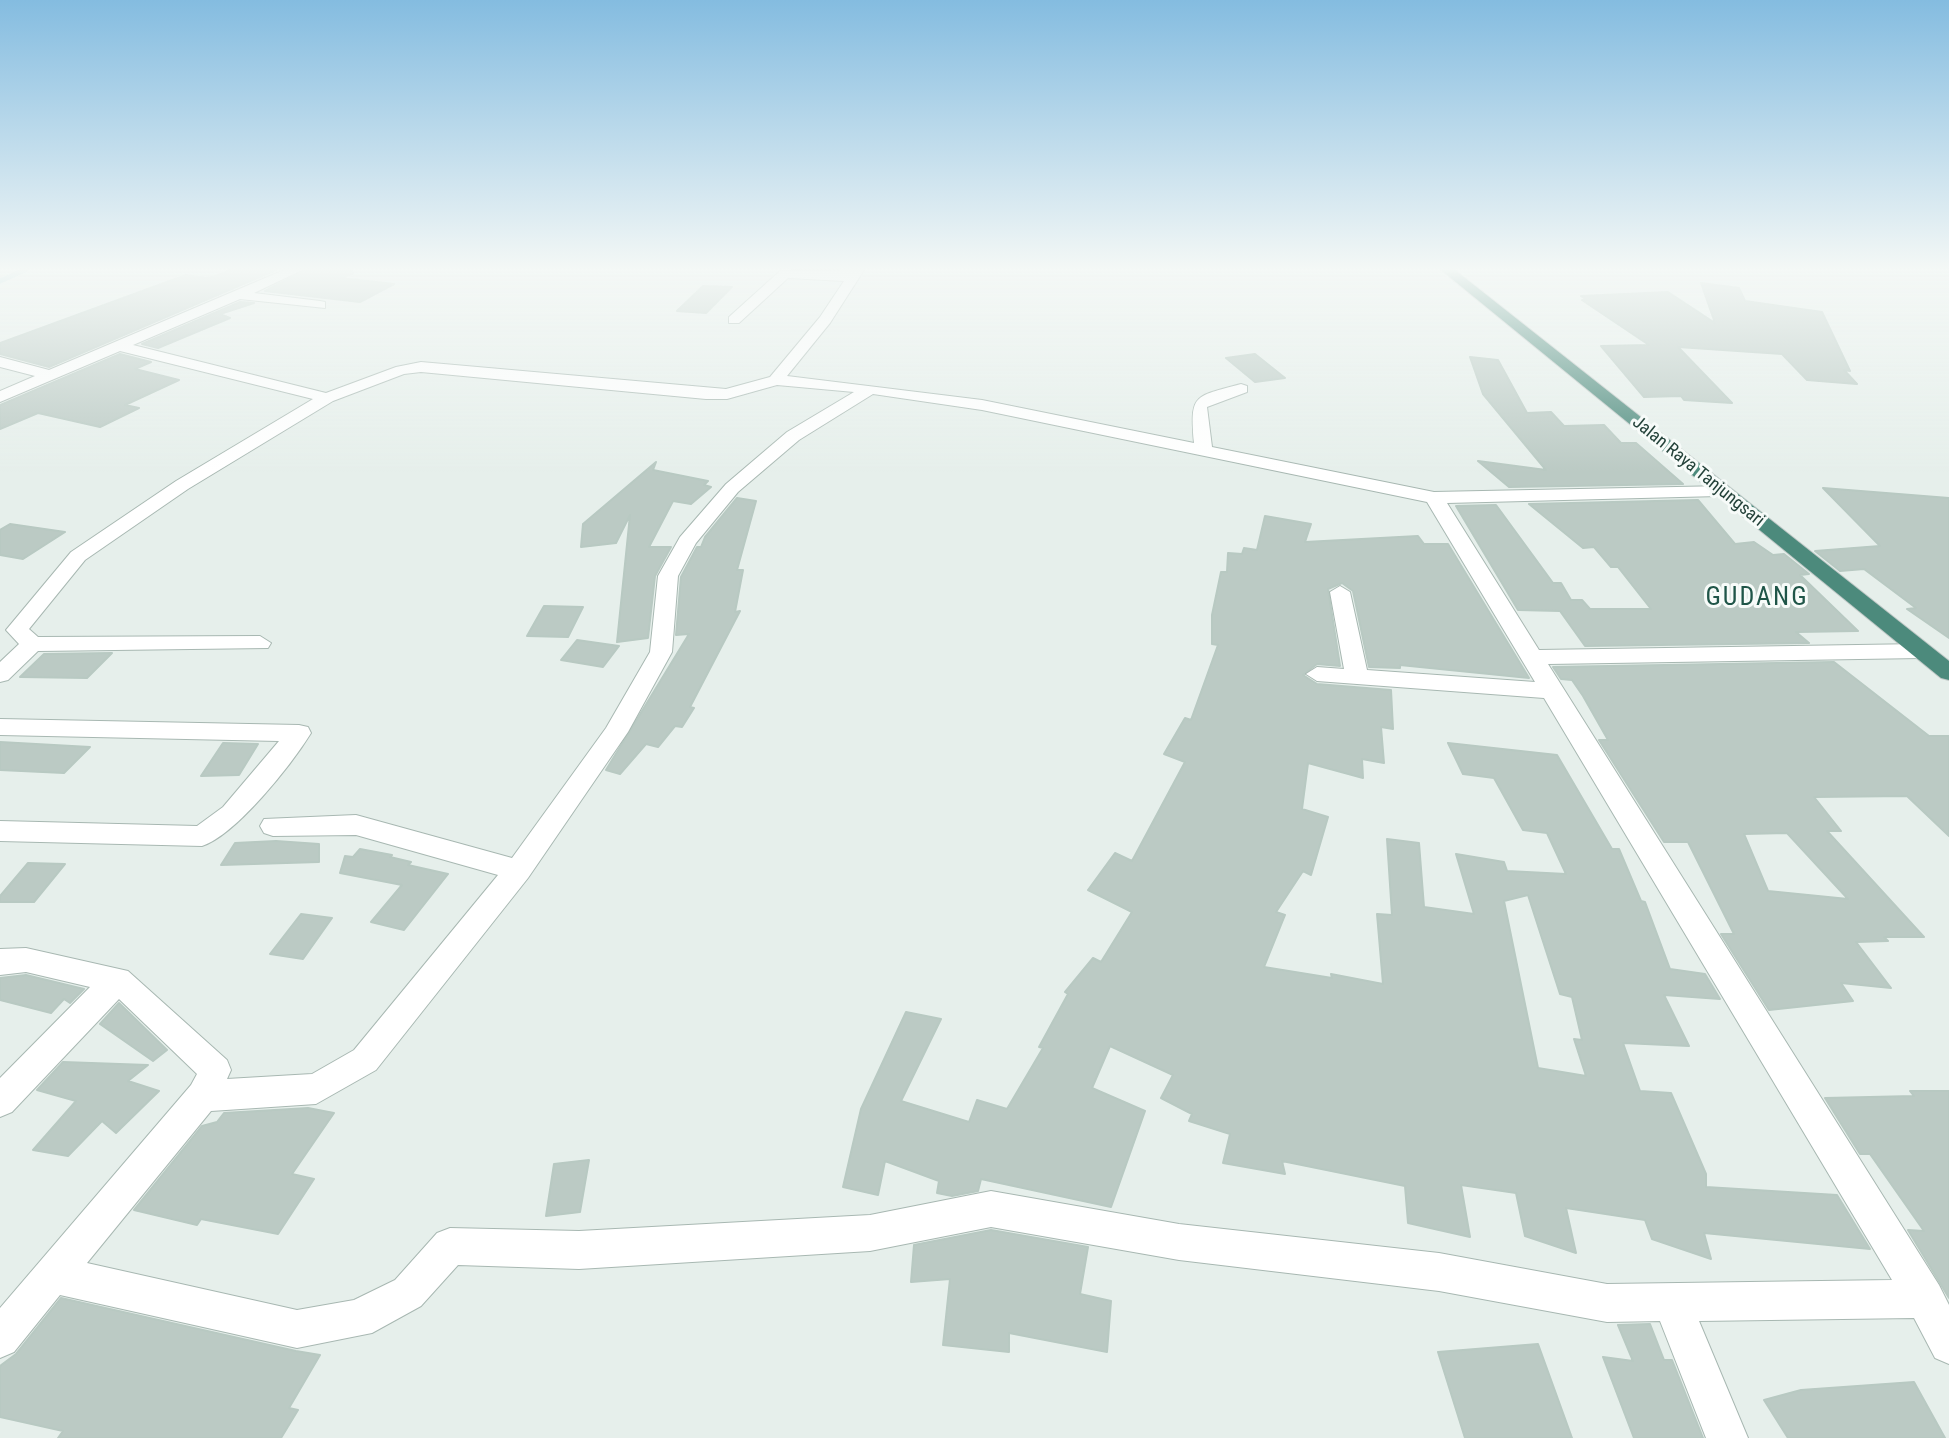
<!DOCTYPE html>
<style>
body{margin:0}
canvas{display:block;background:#e6efeb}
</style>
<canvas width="1949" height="1438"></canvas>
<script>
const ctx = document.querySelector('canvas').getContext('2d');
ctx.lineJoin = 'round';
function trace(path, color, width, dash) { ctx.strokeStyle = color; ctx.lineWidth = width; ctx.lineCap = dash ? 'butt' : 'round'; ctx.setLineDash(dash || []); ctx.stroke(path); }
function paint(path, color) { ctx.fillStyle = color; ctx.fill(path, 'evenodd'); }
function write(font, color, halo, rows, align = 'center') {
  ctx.font = font + ' "Roboto Condensed",sans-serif'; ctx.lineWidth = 6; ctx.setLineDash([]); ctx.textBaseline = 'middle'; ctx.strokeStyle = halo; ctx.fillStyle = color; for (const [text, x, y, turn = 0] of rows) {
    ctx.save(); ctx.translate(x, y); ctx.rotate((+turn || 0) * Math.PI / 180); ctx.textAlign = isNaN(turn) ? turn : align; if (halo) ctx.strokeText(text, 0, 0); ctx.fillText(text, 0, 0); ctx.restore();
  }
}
trace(new Path2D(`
 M0,281l25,-11`), '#8ec9d4', 5);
const building = new Path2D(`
 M232,270h44l-227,97 -49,-13v-11l186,-68 23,3z
 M305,270h47l1,4 -12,4 53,6 -34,18 -95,-11z
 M1701,283l38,5 6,13 77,11 28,59 -6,-1 13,14 -50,-4 -25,-26 -104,-7 54,56 -48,-3 -3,-4 -37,1 -43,-51 48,-1 -67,-45h5l-6,-4 87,-4 47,31z
 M703,286l29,1 -26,26 -29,-2z
 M240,302l14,1 -34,11 10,4 -72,30 -16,-4z
 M120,354l31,8 -16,7 44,11 -54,25 14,3 -39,19 -62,-14 -38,16v-24z
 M1255,354l30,24 -30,4 -29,-24z
 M1470,357l28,3 29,53 24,-1 13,14 40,-1 17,18h15l47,41 -174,3 -31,-26 68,9 -63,-76z
 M656,462l-3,8 55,11 -4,4 7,2 -20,17 -18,-3 -24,46h22l-16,29 -7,62 -31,4 13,-127 -14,28 -35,4 2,-23z
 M1823,488l126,10v140l-42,-29 9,-1 -52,-39 -24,2 -25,-20 65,-5z
 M737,498l19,3 -19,69h6l-8,42 5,-1 -50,96 4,1 -12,19 -7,-1 -17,21 -12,-3 -26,30 -14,-4 83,-136 -13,1 5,-58 16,-30h4l4,-10z
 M1698,500l37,44 19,-2 19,13 11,-1 25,20 -9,1 58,56 -62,1 13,11 -224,3 -25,-35 -42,-1 -62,-104 40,-1 57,78h8l10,17h11l8,9h61l-33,-42h-7l-17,-20 -11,1 -54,-44z
 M1265,516l46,8 -6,18 113,-6 6,8h24l81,134 -129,-13v3l-31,-1 -16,-76 -11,-8 -14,6 12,77 -23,-2 -14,11 14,9 74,6 2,39 -12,-2 3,36 -22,-4 1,19 -55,-15 -6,46 26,8 -17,58 -8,-4 -27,41 9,3 -21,52 68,11 -1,-4 52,10 -6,-70 15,1 -5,-76 32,4 5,64 50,7 -18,-60 48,8 3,9 59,3 -19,-41 -24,-3 -29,-52 -31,-4 -15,-31 109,12 55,94h7l22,52 4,1 25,67 35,5 15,25 -56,-4 25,51 -66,-3 17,48 31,2 35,81v13l131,8 33,54 -166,-16 7,26 -59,-20 -7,-19 -79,-12 10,45 -51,-17 -9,-43 -55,-8 9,52 -62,-14 -3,-37 -123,-25 3,13 -62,-11 7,-29 -41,-13 3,-7 -31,-16 12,-23 -63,-29 -18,42 53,23 -34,96 -130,-28 -3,12 -26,5 -15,-3 2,-12 -54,-20 -7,34 -35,-8 18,-78 45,-97 35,7 -40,82 68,21 8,-22 30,9 36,-61 -4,-1 29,-53 -3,-2 28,-34 8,4 31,-50 -44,-22 27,-37 17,8 53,-99 -21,-8 21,-36 6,2 27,-75 -6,-1v-29l9,-43h6l1,-19 14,1 2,-6 13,2zM1528,895l32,99 12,3 10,43 -8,-1 12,37 -48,-8 -34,-167z
 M10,524l55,8 -42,27 -23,-4v-25z
 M544,606l39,1 -15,30 -41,-1z
 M577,640l42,6 -16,21 -42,-7z
 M112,653l-25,25 -67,-1 24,-23z
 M1834,662l95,74h20v100l-42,-40 -93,1 27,34h-14l97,106h-40l4,4 -32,1 35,46 -50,-5 12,18 -84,9 -48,-76h13l-46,-92h-24l-65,-102h9l-25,-44 -11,-16 -11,-1 -8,-12zM1787,833l61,66 -80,-8 -24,-57z
 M0,742l90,5 -26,26 -64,-3z
 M223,743l35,1 -19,31 -38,1z
 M276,841l43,3v18l-98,3 14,-22z
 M360,849l32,6 -2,2 21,5 -3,3 40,9 -44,56 -33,-8 31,-37 -62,-12 5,-17 8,1z
 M28,863l37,1 -31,38h-34v-6z
 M301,914l31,4 -29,41 -33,-5z
 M26,975l58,14 -14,14 -6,-4 -13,14 -51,-13v-22z
 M119,1003l48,47 -14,11 -53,-37z
 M63,1062l85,3 -20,16 31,10 -43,42 -14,-12 -34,35 -35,-6 43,-49 -39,-11z
 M1910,1091h39v207l-41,-68 16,1 -54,-77h-10l-35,-56 89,-2z
 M308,1108l26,5 -42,61 22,5 -36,55 -77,-15 -4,6 -63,-15 68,-84 15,-4 7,-9z
 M589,1160l-9,52 -34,4 8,-52z
 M991,1230l97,17 -8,47 31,7 -4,51 -98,-19v19l-66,-7 7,-66 -39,3 3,-37z
 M61,1298l235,53 24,4 -31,53 9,2 -17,28h-223l5,-7 -63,-14v-51l16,-12z
 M1650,1324l14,36h8l31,78h-69l-31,-81 30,4 -15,-36z
 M1538,1344l34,94h-107l-27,-86z
 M1914,1382l31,56h-157l-24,-38 37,-10z`);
paint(building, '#bbcac4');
trace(building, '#b8c9c2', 2);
const minor = new Path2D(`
 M284,270h18l-48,23 66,8 5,1v6l-85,-9 -107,46 193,48 70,-26 25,-5 305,27 44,-12 50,-60 24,-36 -56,-3 -49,45h-10v-6l51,-46 84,-1 -34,53 -43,53 195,24 212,43c-4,-49 -1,-46 47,-59l6,2v6l-40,15 5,40 222,45 291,-6v8l-6,2 -272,7 92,147 382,-6 11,7 -11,7 -373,6 391,621 10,20v59l-14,-6 -21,-40 -215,3 49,117h-42l-46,-117 -53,1 -168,-31 -260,-31 -188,-33 -121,24 -291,18 -121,-4 -37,41 -49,27 -75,15 -237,-53 -46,57 -14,6v-50l191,-223 6,-11 -78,-75 -107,113 -12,5v-39l90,-91 -64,-15 -26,3v-26l26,-1 102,23 99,89 4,10 -4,9 85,-5 42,-24 144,-175 -142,-40 -83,1 -9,-3 -4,-7 4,-7 92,-4 156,43 94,-130 44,-76 8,-76 22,-39 46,-53 61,-52 67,-40 -77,-7 -50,14h-21l-285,-27 -17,2 -71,27 -145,88 -103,71 -56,69 9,8 222,-1 11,7 -3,5 -230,3 -30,29 -8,2v-20l19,-18 -13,-14 65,-78 105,-71 137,-82 -193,-48 -120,51v-11l35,-15 -35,-9v-10l49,13zM873,394l109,16 445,92 108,180 -168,-12 -17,-78 -10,-6 -10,6 14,77 -27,-2 -11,7 11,7 227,17 348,582 -285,4 -168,-31 -260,-29 -188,-33 -121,24 -291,16 -129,-3 -13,5 -42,47 -41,20 -57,10 -210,-47 124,-152 105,-7 60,-34 152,-192 100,-146 44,-80 6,-76 18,-33 42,-51 61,-52z
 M0,719l299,6 9,2 3,6c-19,31 -75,102 -109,113l-202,-5v-20l197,5 26,-19 56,-66 -279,-6z`);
const trunk = new Path2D(`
 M1441,270h14l494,391v19l-8,-2z`);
trace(minor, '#a8b8b2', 2);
trace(trunk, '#c2cac8', 2);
paint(minor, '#fff');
paint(trunk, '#4c8a7c');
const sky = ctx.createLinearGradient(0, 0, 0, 472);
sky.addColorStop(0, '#84bce0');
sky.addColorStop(0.57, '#f4f8f6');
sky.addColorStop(1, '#f4f8f600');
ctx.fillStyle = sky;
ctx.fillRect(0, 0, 1949, 472);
write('18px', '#24423a', '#f7fbf9', [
 ["Jalan Raya Tanjungsari",1698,472,39]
]);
ctx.letterSpacing = '2px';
write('26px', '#1f5548', '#f7fbf9', [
 ["GUDANG",1757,598]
]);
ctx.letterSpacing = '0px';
</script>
